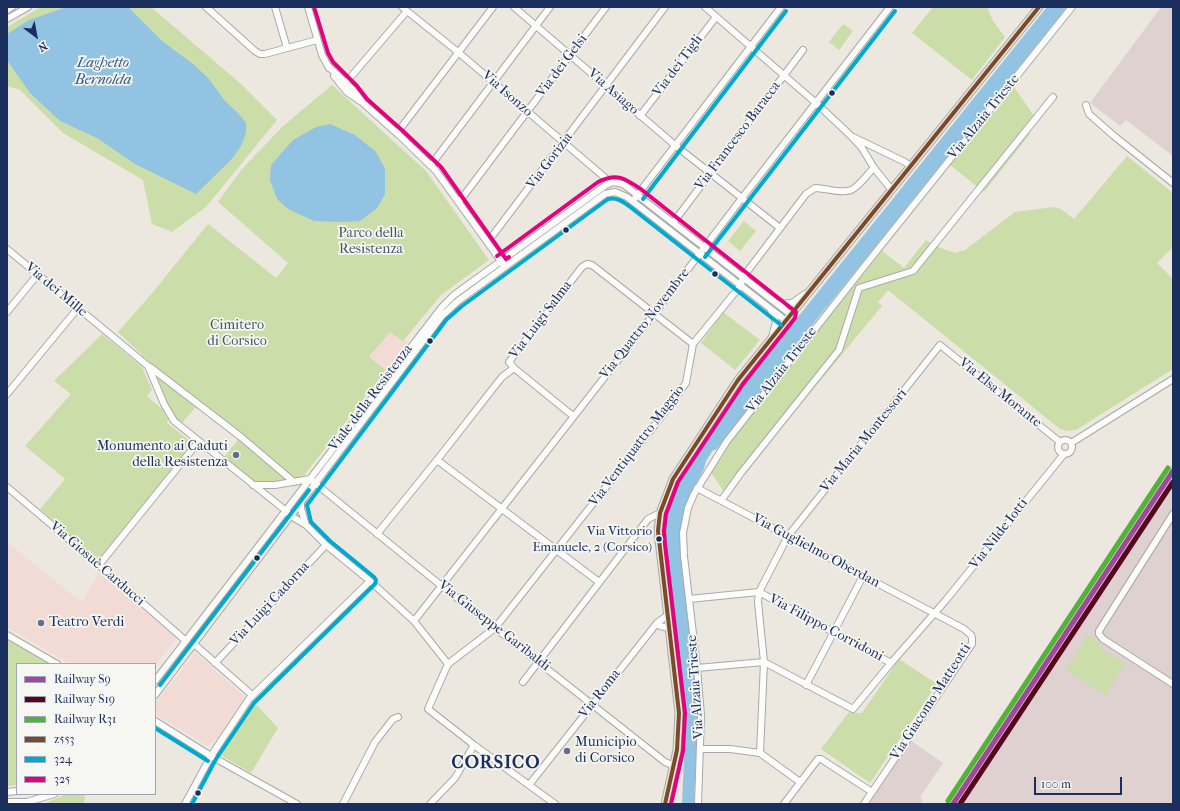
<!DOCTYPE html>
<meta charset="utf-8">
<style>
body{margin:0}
#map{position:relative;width:1180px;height:811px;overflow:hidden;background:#ece8df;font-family:"IM FELL French Canon",serif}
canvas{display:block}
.frame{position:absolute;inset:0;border:8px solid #1b2f5e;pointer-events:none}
.legend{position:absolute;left:16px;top:663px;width:140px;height:132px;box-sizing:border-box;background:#f6f6f2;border:1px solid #9ea6b7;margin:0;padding:5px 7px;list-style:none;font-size:12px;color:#1b2f5e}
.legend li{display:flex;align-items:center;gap:8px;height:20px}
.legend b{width:20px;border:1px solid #9ea6b7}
.north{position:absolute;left:16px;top:16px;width:40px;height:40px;-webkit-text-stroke:3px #f6f6f2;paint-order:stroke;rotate:148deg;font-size:11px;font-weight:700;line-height:16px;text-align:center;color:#1b2f5e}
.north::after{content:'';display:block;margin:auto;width:14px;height:18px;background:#1b2f5e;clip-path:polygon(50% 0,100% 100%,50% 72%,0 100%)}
.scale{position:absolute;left:1034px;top:777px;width:88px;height:18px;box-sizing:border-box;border:2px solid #1b2f5e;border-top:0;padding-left:5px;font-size:12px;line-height:14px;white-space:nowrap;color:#1b2f5e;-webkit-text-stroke:3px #f6f6f2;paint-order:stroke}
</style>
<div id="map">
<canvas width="1180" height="811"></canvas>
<div class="frame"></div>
<ul class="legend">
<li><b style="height:5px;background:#a0499a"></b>Railway S9</li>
<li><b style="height:5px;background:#56061f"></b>Railway S19</li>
<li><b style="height:5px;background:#53b238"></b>Railway R31</li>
<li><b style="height:5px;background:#7a4b2a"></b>z553</li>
<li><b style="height:5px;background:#00a9ce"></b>324</li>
<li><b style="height:5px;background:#e5007d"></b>325</li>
</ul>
<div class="north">N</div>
<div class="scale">100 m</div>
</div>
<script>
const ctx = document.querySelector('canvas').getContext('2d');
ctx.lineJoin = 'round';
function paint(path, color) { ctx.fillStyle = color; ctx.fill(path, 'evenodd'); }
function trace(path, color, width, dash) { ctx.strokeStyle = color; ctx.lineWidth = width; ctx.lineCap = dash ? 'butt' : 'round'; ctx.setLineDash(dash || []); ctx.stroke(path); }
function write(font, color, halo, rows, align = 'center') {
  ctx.font = font + ' "IM FELL French Canon",serif'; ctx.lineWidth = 3.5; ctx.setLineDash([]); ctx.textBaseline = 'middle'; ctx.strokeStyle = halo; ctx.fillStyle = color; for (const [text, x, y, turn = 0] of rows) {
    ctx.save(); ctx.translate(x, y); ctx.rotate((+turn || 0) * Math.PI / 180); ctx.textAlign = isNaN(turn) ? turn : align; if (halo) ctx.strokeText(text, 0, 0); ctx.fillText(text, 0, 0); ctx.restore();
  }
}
paint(new Path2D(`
 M390,331l17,12 -21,27 -17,-12z
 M7,542l69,56 7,4 16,-30 78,66 -22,28v-2h-85l-63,-37z
 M195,653l50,44 -28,42 -8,6h-3l-51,-31v-10z`), '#f2dbd5');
paint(new Path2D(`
 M1161,7h12v149l-47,-36 -6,6 -30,-23z
 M1173,463v341h-225l179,-272z
 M910,740l33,23 -23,34 2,3v4h-55z`), '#ded1d0');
paint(new Path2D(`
 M41,7h110l90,77 36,36 -71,87 -34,25 -20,-8 -9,-44 -80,-47 -43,-43 -13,-4v-59z
 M933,7h54l6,14 12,16 -33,43 -60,-47z
 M843,24l10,7 -14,19 -10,-8z
 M332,85l94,86 63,89 -48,35 -38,46 -13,-9 -21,25 17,13 -84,108 -30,5 -20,-1 -28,-25 18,-22 -42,-33 -18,21 -10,-8 -17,-42 1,-5 -38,-36 35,-40 55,-68 68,54 12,-15 -70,-61 24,-33 40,-42z
 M1014,87l23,33 -10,11 3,3 -46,58 -34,-27z
 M1127,156l46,37v54l-16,16 16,16v90l-97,61 -9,1 -7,-2 -172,-139 -10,12 4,4 -134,162 -21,29 -16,-25 11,-16 7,-13 153,-192 22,17 22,-28 9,6 20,7 10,-3 50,-38 39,-5 7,2 13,10z
 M744,221l12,10 -16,20 -12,-10z
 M723,312l37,28 -25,30 -34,-27z
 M102,334l40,33 10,23 -5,6 16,14 5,10 -1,3 24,19 1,3 -94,115 -58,-51 25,-30 -40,-33 46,-52 -17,-13z
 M1088,635l13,9 -2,4 26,16 -19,31 -40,-25z
 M7,638l45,26h-35v121l-10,1z
 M899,659l38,25 -67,99 -49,-34 28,-37 6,1h7z
 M253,701l25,27 -27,45 -32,-19z
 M66,794h19l-1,10h-40z`), '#cbdda9');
paint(new Path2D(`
 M67,7h61l34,34 31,23 16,15 16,22 12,11 9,11v10l-5,13 -9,13 -36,35 -61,-30 -38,-26 -37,-17 -30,-28 -23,-33v-26l22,-14z
 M1047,7h20l-258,322 -93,121h-3l-7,11 -2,8 -16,30 -6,32 16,186 -4,87h-12l4,-92 -20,-156 -1,-31 6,-27 10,-21 56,-82 61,-78z
 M330,124l25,11 21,17 9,17v25l-8,14 -17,13 -17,1 -29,-1 -26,-12 -11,-10 -7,-19 1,-15 22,-25 23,-13z`), '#92c3e2');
const minor = new Path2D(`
 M206,7l49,44 5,3h5l52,-14
 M275,7l12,41
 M308,7l14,48 7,13
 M402,7l56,45 152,130
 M514,7l162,139 104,82
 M705,7l111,96 34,32 12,13 12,20 17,21
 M7,10l5,-3
 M7,19l21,-12
 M328,66l25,24 10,13 37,33 36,35 67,93
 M334,76l13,16 13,9
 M343,86l64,-75
 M1086,105l3,9 25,22 59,47
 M640,116l76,-99
 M397,133l96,-126
 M853,137l52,25 5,4
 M431,165l119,-158
 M635,198l146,-191
 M459,202l147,-195
 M673,223l130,-173
 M493,235l172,-228
 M7,249l141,117 16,38 10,17 111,89 6,6 15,9 20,20 44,36 44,40 34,43
 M778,304l14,-1 13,-9
 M771,310l5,12 -4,15
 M7,312l31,-38
 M150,367l91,70 53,45
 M7,394l71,-86
 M573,416l-59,-48 -5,-6 73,-95 5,-3 5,1 101,79
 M1058 447a7 7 0 1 1 14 0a7 7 0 1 1-14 0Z
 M1071,443l102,-64
 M437,460l162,122
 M253,485h22l35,-6 128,104 227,179 9,4
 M7,487l92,78 87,76
 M697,488l267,141 7,6 1,3v6l-108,160
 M723,498l18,-25 98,-123 20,-62 54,-17 140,-174
 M301,503v6l5,16
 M1173,514l-74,117v3l4,5 70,45
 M377,534l60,-74 65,-83 12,-9
 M99,565l100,-124
 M689,599l70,-7 132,71
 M414,621l236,-302 92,-121 148,-191
 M657,623l3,3 9,2
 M7,635l50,29
 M194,644l58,51
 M215,663l111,-118
 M697,668l67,-6 89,47 38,-46 55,-63 118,-146
 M155,681l287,-374 12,-12 152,-110 7,-3 10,2 167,130
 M523,682l125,-163 12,-6
 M806,685l57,-109
 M155,695l287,-379 16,-15 147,-107 10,-2 12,5 158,123
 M155,721l56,35 86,48
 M700,749h30l30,4 40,29
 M760,753l4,-91 -6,-60 1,-10 29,-56 152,-191 120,97
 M529,785l128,-162 11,-8
 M7,792l10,-1
 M7,802h20l27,-8
 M185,804l26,-48 38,-57 121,-118
 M343,804l32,-62 18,-23 5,-2
 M430,804l25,-26 19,-33
 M555,804l-81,-59 -46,-36 20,-45 47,-36 166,-211 25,-34 7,-39 48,-59 2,-8 63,-83 9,-6c11,0 26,6 36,2 9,-4 16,-16 23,-22
 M698,804l3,-89 -4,-47 -13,-112 -1,-23 5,-25 6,-14 33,-53 140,-178 205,-256
 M784,804l34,-45h3l51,33`);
const major = new Path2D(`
 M665,804l12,-54 2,-37 -21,-182 2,-18 13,-34 65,-99 301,-373`);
trace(minor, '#a8a9aa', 8);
trace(major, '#a8a9aa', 9);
trace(minor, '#fcfcfa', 6);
trace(major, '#ece4da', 7);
trace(new Path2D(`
 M665,804l12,-54 2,-37 -21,-182 2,-18 13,-34 65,-99 301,-373`), '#7a4b2a', 4);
trace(new Path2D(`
 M643,199l143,-188
 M705,257l190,-246
 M160,685l149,-195
 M155,728l53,33
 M192,804l24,-45 38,-56 121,-119 1,-4 -2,-3 -44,-36 -19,-19 -4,-17 128,-170 11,-15 16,-14 146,-107c8,-2 14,2 21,7l152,119`), '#00a9ce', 4);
trace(new Path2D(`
 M314,7l14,46 5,9 24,24 10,13 37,33 37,35 65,92 3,-2
 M497,256l101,-74c20,-10 28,-3 44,8l154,122 -1,6 -52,66 -65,98 -12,32 -2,17 1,13 20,169 -2,38 -12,53`), '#e5007d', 4);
trace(new Path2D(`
 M953,804l220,-333`), '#a0499a', 5);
trace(new Path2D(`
 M960,804l213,-322`), '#56061f', 5);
trace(new Path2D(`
 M948,801l220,-333`), '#53b238', 5);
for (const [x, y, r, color] of [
 [832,93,3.5,"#1b2f5e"],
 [566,230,3.5,"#1b2f5e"],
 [715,274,3.5,"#1b2f5e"],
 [430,341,3.5,"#1b2f5e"],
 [236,455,4,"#64708b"],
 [659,539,3.5,"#1b2f5e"],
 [257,558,3.5,"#1b2f5e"],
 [41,623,4,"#64708b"],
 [567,751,4,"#64708b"],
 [198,793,3.5,"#1b2f5e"]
]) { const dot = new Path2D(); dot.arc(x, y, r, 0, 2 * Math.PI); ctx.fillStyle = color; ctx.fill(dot); trace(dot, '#f6f6f2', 1.5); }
write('13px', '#1b2f5e', '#f6f6f2', [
 ["Via Vittorio",652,532],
 ["Emanuele, 2 (Corsico)",652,548]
], 'right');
write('14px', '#1b2f5e', '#f6f6f2', [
 ["Via dei Gelsi",562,66,-53],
 ["Via dei Tigli",678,66,-53],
 ["Via Asiago",613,92,41],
 ["Via Isonzo",507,94,41],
 ["Via Alzaia Trieste",984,117,-51],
 ["Via Francesco Baracca",738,136,-53],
 ["Via Gorizia",550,161,-53],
 ["Via dei Mille",56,290,40],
 ["Via Luigi Salma",541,320,-53],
 ["Via Quattro Novembre",645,324,-52],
 ["Via Alzaia Trieste",782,370,-52],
 ["Via Elsa Morante",1000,393,39],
 ["Viale della Resistenza",371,398,-53],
 ["Via Maria Montessori",864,441,-51],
 ["Via Ventiquattro Maggio",637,446,-53],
 ["Via Nilde Iotti",999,534,-52],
 ["Via Guglielmo Oberdan",816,551,28],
 ["Via Giosuè Carducci",97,564,41],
 ["Via Luigi Cadorna",270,604,-47],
 ["Via Giuseppe Garibaldi",494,626,38],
 ["Via Filippo Corridoni",826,628,28],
 ["Via Alzaia Trieste",696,687,-94],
 ["Via Roma",600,694,-52],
 ["Via Giacomo Matteotti",931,702,-57]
]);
write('14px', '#405866', '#f6f6f2', [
 ["Parco della",371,234],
 ["Resistenza",371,250],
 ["Cimitero",237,326],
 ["di Corsico",237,342]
]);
write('14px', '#1b2f5e', '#f6f6f2', [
 ["Monumento ai Caduti",228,447,"right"],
 ["della Resistenza",228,463,"right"],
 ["Teatro Verdi",49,623],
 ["Municipio",575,743],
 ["di Corsico",575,759]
], 'left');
write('italic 15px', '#335786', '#f6f6f2', [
 ["Laghetto",103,63],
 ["Bernolda",103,80]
]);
ctx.letterSpacing = '1px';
write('bold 18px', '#1b2f5e', '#f6f6f2', [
 ["CORSICO",496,764]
]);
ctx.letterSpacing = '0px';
</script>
